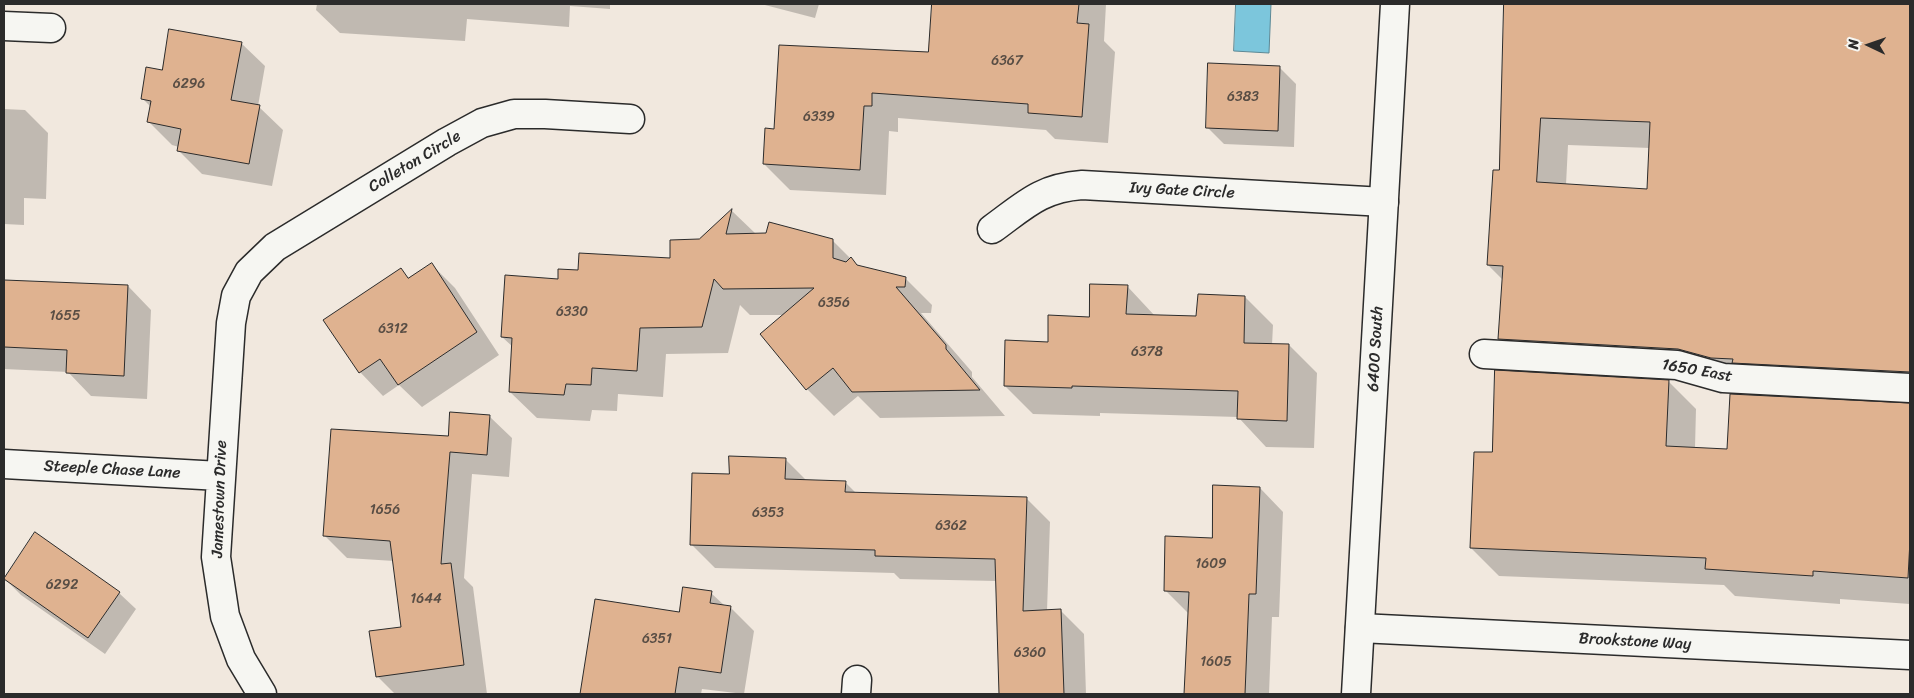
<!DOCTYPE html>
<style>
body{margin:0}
#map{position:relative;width:1914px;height:698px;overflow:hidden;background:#f1e8de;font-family:Sriracha,sans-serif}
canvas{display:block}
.frame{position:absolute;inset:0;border:5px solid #2b2b2b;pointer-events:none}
.north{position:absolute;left:1844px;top:20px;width:50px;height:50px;-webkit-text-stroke:4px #f6f6f2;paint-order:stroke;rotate:273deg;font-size:14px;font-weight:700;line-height:20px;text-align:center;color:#2b2b2b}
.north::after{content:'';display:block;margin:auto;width:18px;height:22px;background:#2b2b2b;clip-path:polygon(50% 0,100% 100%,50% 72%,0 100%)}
</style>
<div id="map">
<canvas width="1914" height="698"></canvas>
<div class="frame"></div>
<div class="north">N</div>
</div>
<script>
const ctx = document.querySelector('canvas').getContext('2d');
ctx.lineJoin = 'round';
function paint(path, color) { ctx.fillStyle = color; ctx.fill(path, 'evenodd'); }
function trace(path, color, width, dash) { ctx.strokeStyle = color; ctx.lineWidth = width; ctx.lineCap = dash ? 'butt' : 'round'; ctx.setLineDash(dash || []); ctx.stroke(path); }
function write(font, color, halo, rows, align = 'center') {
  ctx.font = font + ' Sriracha,sans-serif'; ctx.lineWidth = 4; ctx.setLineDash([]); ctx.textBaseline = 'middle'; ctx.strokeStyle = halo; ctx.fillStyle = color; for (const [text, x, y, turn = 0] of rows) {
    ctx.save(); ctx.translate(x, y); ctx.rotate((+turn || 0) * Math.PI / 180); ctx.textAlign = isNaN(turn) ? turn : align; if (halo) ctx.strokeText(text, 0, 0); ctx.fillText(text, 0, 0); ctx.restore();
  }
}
const water = new Path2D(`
 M1236,4h35l-2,49 -35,-2z`);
paint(water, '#7cc6dc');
trace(water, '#5c8895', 1);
paint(new Path2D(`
 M317,4h293v5l-40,-3 -1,21 -102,-8 -2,22 -125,-8 -24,-23z
 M761,4h58l-4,14z
 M933,4h173l-2,37 11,11 -7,91 -53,-4 -9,-9 -148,-12v14l-9,-1 -3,64 -96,-5 -26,-26 11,-34 154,-76z
 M1505,4h405v394l-204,-22 -180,-10 -27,-27 4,-59 -15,-15 12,-94zM1568,145l82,3 -2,43 -82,-6z
 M241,43l24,23 -7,40 25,24 -11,56 -70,-12 -24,-24 1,-3 -7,-2 -23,-23 2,-15 -9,-9 21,-27z
 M1279,67l17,17 -2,63 -70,-3 -17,-17z
 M4,109l21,1 23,23 -2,66 -22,-1v27l-20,-1z
 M732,211l24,23 76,6 26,26 47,12 27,27 -1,8h-10l51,59v5l33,39 -125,2 -22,-22 -24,20 -27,-27 -46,-55 23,-19h-34l-10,-10 -12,48 -62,1 -3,43 -45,-3 -1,17 -25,-1 -2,11 -53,-3 -27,-26 3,-45 -11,-10 57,-57 20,-8 93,-12 27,-19z
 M431,264l24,24 44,67 -77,52 -23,-22 -16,11 -23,-24 40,-102 10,9z
 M4,281l124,5 23,24 -4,89 -56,-3 -23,-24 -64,-3z
 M1127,286l28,30 43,1 47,-20 28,28 -1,20h17l28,28 -3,75 -48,-1 -28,-30 -138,-4v3l-67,-2 -28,-28 44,-43 41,-25z
 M1668,381l28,28 -1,39 33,2 182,-45v199l-70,-5v5l-105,-8 -11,-11 -225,-9 -28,-28 22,-94z
 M489,416l23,22 -3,39 -37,-3 -8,104 9,9 14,107h-92l-18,-18 25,-48 -8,-67 -47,-3 -22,-22 124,-98z
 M785,459l22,22 38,1 12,12 169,4 24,24 -3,89h14l23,23 2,60h-85l-4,-113 -97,-2 -6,-6 -179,-5 -24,-24 39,-69z
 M1260,488l23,24 -4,105h-7l-3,77h-83l3,-80 -24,-24z
 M35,534l84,59 17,16 -31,45 -84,-59 -17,-17z
 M711,593l14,13 5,1 24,24 -10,63 -42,-5 -1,5h-117l-2,-2 98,-79z`), '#0003');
const building = new Path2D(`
 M932,4h147l-2,19 12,1 -7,93 -54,-4v-9l-156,-11v13h-8l-4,64 -97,-6 2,-36 9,1 5,-84 149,7z
 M1504,4h406v368l-178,-9 1,-4 -22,-1 -33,-9 -180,-10 5,-73 -16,-1 6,-95h6zM1541,118l109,4 -3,67 -110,-7z
 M169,29l73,13 -11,58 29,5 -11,59 -72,-13 4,-22 -34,-7 4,-21 -10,-2 5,-32 16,3z
 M1208,63l72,3 -2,65 -72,-3z
 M732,209l-6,25 40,-1 3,-11 64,17v19l13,4 5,-5 6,8 49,12 -1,10h-9l50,58v4l34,41 -128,2 -19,-24 -27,22 -46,-56 54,-46 -91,1 -9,-10 -12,48 -62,1 -3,43 -45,-3 -1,17 -25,-1 -2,11 -55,-3 3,-54 -11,-1 4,-62 53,4v-10l20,1 1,-17 91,5v-18l29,-1z
 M432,263l45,69 -79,53 -18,-26 -21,14 -36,-53 78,-52 7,10z
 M4,280l124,5 -4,91 -58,-3 1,-23 -63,-3z
 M1090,284l38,1 -2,29 70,2 2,-22 47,2 -1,47 45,1 -2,77 -50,-2 1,-28 -166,-5v2l-68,-2 1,-46 43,2v-27l41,2z
 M1495,370l174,10 -3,66 61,3 3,-55 180,9v137l-2,38 -95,-7v5l-108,-7 1,-11 -236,-10 4,-96h18z
 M450,412l40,3 -3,40 -37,-3 -9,112 10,-1 13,102 -88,12 -7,-46 32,-4 -11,-86 -67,-5 8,-107 117,7z
 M729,456l57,2 -1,21 61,2 -1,11 182,5 -4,114 38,-2 3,85h-65l-4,-135 -120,-3v-6l-185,-5 2,-72 37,1z
 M1213,485l47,2 -4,107h-7l-4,100h-61l5,-102 -25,-1 1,-55 47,2z
 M35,532l85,60 -32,46 -84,-59z
 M683,587l29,4 -2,12 21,3 -10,67 -42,-6 -4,27h-95l15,-95 84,13z`);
paint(building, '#dfb290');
trace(building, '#2b2b2b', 1);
const street = new Path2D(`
 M4,26l47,2
 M992,229c32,-23 48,-41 90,-44l302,17
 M1484,354l193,11 46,13 187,10
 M4,464l216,12
 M1360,628l550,27
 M262,694l-21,-35 -16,-43 -9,-59 15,-234 5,-27 13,-24 26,-25 172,-105 35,-19 32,-9h31l85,5
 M856,694l1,-14`);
const secondary = new Path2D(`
 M1356,694l39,-690`);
trace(street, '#2b2b2b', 31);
trace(secondary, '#2b2b2b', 31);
trace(street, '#f6f6f2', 28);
trace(secondary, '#f6f6f2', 28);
write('14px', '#584d44', null, [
 ["6367",1007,61],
 ["6296",189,84],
 ["6383",1243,97],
 ["6339",819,117],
 ["6356",834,303],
 ["6330",572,312],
 ["1655",65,316],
 ["6312",393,329],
 ["6378",1147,352],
 ["1656",385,510],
 ["6353",768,513],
 ["6362",951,526],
 ["1609",1211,564],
 ["6292",62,585],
 ["1644",426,599],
 ["6351",657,639],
 ["6360",1030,653],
 ["1605",1216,662]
]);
write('16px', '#2b2b2b', '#f6f6f2', [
 ["Colleton Circle",415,162,-31],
 ["Ivy Gate Circle",1182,191,3],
 ["6400 South",1376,349,-87],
 ["1650 East",1697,371,10],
 ["Steeple Chase Lane",112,470,3],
 ["Jamestown Drive",220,499,-88],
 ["Brookstone Way",1635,642,3]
]);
</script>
